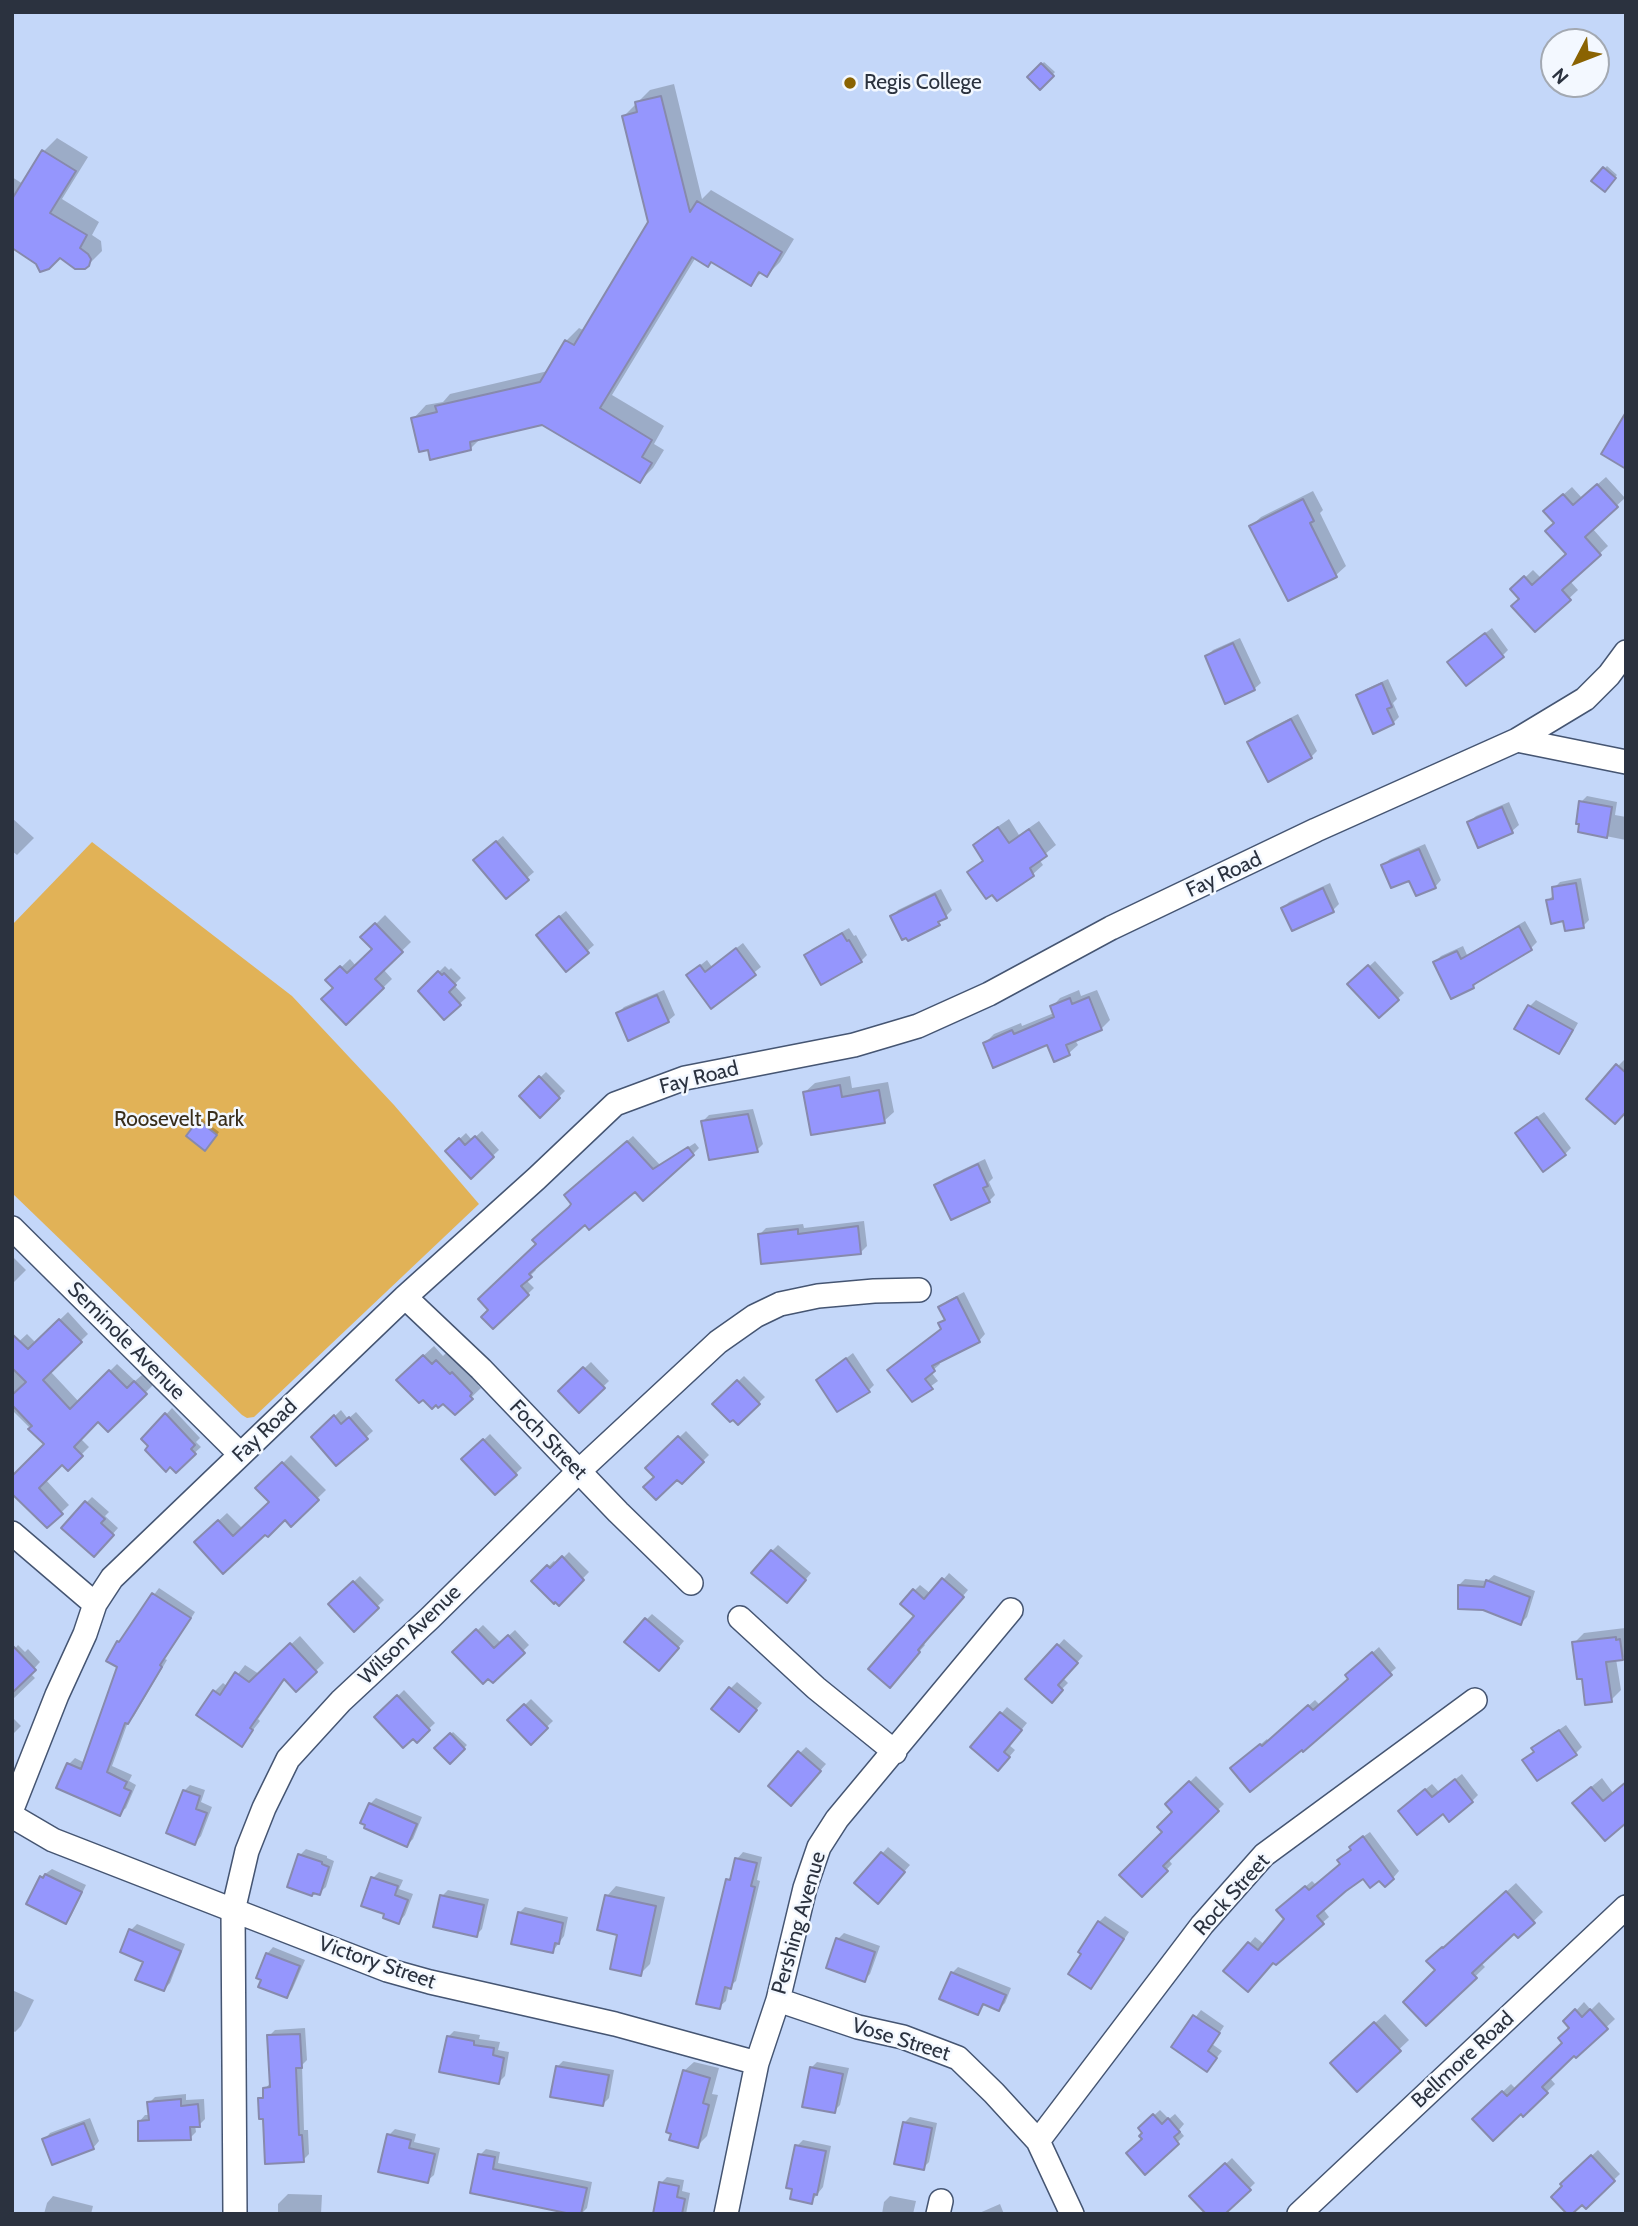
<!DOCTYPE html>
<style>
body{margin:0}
#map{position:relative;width:1638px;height:2226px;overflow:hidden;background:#c4d7f9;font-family:Cabin,sans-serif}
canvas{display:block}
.frame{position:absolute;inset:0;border:14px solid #2b323f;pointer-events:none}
.north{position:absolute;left:1540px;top:28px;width:70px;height:70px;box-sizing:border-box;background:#f3f8ff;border:2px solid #a3a9b2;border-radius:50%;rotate:228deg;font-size:19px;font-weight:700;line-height:28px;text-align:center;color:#2b323f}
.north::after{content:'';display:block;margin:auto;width:24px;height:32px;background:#8a6302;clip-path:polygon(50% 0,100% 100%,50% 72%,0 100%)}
</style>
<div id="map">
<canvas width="1638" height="2226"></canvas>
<div class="frame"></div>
<div class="north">N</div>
</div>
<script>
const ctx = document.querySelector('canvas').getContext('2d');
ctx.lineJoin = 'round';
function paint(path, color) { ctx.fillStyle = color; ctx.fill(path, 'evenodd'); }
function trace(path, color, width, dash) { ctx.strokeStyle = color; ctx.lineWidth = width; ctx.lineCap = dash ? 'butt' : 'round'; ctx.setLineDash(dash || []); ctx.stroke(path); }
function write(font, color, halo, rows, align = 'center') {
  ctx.font = font + ' Cabin,sans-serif'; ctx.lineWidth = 5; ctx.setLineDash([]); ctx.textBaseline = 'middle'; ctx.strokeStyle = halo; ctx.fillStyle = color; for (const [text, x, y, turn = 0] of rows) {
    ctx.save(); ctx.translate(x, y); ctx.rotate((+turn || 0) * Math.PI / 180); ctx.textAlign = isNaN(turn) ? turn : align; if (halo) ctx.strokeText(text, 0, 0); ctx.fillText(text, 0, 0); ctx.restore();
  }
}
paint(new Path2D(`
 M92,842l200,154 102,109 85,99 -225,213 -7,1 -5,-3 -230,-222v-268z`), '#e1b257');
paint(new Path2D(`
 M1044,62l11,10 -15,16 -11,-11z
 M674,84l28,115 9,-9 83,49 -14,23 -13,13 -5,-3 -11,11 -39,-23 -16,-3 -84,138 52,31 -10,18 10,6 -11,18 -13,13 -98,-58 -61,15 -10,10h-42l-16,-29 13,-14 17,-3 7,-8 98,-23 18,-30 13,-13 6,3 65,-109 -26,-106 26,-26z
 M57,138l31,19 -26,42 37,23 -7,13 9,6 1,10 -14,14 -29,-9 -22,7 -25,-16v-70l11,7 21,-33z
 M1607,166l10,9 -13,14 -10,-9z
 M1606,477l19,21 -33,30 16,18 -38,35 8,9 -43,40 -14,-32 -8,-9 20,-19 8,8 27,-25 -12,-31 -2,-19 18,-16 10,11z
 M1313,491l10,19 -3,3 26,53 -10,9 -85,-49 10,-9z
 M1492,628l16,22 -6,6h-47z
 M1240,638l21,45 -7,6 -47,-33 6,-6z
 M1388,679l9,20 -4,4 6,14 -6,6 -35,-27 6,-6z
 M1298,714l19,37 -6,6 -62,-15 6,-6z
 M1587,796l30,6 -2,13 11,2v23l-46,-9 1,-29z
 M1509,802l10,23 -7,6 -33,14 -10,-23 7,-6z
 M12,818l22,20 -17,17 -5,-4z
 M1009,819l10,16 20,-14 17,24 -17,14 4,6 -10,9 -36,25 -28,-27 15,-13 -9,-14 9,-9z
 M503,836l31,36 -28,24 -25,-42z
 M1425,844l16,36 -6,7 -25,-8 -27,-14 7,-6z
 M1581,878l8,42 -6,6 -18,-7 -17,-19 7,-6 -1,-6 6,-6z
 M1330,883l9,21 -6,6 -50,-2 6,-6z
 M941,889l11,21 -13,13 -32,12 -15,-18 6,-7z
 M566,911l28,34 -28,25 -22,-41z
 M385,915l26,27 -28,27 9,10 -45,44 -12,-35 -7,-8 22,-21 6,7 18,-17 -11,-12z
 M1525,921l12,21 -6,6 -52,31v2l-6,6 -38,-25 6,-6 22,-10 4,9z
 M849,928l5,8 2,-1 11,20 -6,6 -55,-6 6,-6z
 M743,943l18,24 -49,39 -24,-31 19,-15 5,7z
 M1375,961l29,32 -25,23 -29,-32z
 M445,966l4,4 2,-2 10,10 -7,7 12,13 -22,20 -24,-27z
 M664,990l11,25 -7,6 -50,-8 6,-6z
 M1079,990l2,6 16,-6 13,30 -9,9 -26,11 3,5 -9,8 -21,-10h-63l9,-9 27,-11 1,3 32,-13 -2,-6 8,-9z
 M1536,1000l42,23 -13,23 -6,6 -42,-23 13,-23z
 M1624,1060l2,2v48l-8,-44z
 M546,1072l19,19 -25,25 -19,-20z
 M850,1076l2,12 36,-6 6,30 -10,9 -79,-29 10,-9z
 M753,1109l10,35 -6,6 -54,-29 6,-6z
 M1544,1112l27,36 -6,6 -42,-27z
 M202,1119l17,13 -11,14 -9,-25z
 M482,1131l17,19 -28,26 -24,-25 19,-18 6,7z
 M633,1136l27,29 35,-22 4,5 -6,6 -108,69 -51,45 2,2 -10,10 8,8 -41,39 45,-83 34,-38v-17z
 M985,1159l8,19 -4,4 6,13 -6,6 -52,-15 6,-7z
 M864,1221l3,25 -6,6 -101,-18 6,-6 37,-4 1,4z
 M12,1256l14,14 -14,14z
 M964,1292l21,42 -6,7 -41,20 2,3 -9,8 7,9 -26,19 -17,-36 47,-36 -2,-4 6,-6 -6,-11 7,-6z
 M68,1312l20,22 -38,37 29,31 38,-38 18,17 7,-6 11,10 -45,45 -10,-10 -18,18 9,9 -21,21 -6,-6 -17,17 24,26 -22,21 -35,-35 34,-47 -34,-34v-62l15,-14 9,9z
 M434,1346l9,10 4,-4 13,14 3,-2 18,18 -3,3 3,3 -26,25 -47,-43z
 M853,1353l21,32 -6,6 -50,-11z
 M591,1362l18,19 -30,29 -18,-19z
 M744,1376l21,21 -27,26 -23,-19z
 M172,1408l28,30 -4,4 5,5 -25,23 -32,-31z
 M341,1410l7,9 8,-7 17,19 -36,33 -24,-27z
 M686,1431l23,24 -27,27 -5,-5 -21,-1 -8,-8z
 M490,1434l32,34 -27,25 -31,-34z
 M291,1455l35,35 -35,34 -6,-6 -17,17 -72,7 31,-29 16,16 28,-27 -13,-14z
 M92,1497l17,15 -4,4 13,12 -24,27 -8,-52z
 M778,1545l33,28 -18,22 -21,-44z
 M569,1552l20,20 -30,31 -26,-22 21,-20 3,3z
 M949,1573l19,17 -45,53 2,2 -29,34 20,-63 -2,-25 6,-6 11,9z
 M1494,1575l41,16 -8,26 -6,6 -62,-38 6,-6 22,2z
 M360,1576l24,24 -30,29 -23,-25z
 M159,1588l36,24 -30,47 2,1 -33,56 -6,6 -16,44 20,9 -3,6 7,4 -10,23 -7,6 -50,-50 6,-6 10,5 34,-97 -11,-6 11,-18z
 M652,1614l32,27 -19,22 -19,-43z
 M483,1625l18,18 14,-13 14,15 -36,36 -38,-29z
 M1625,1628l1,27 -4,4h-6l5,31 -10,10 -28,-23 -9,-34 10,-10z
 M300,1636l24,27 -28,27 -10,-12 -28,41 2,2 -18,23 -28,-52 9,-9 5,4 17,-22 14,9z
 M1064,1639l19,17 -20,22 5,5 -17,17 -23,-21z
 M18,1645l7,7 3,-3 12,13 -10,11 5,5 -23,22v-48z
 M1379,1647l17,21 -94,80 -63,14 28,-23 2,3 46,-42 5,5 30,-27 3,-8z
 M737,1682l25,21 -17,20 -14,-35z
 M404,1690l31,33 -18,17 -40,-23z
 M531,1699l22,22 -22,21 -21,-22z
 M1007,1707l20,16 -18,22 6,5 -11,13 -32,-16z
 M12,1717l9,9 -9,9z
 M1566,1725l16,22 -6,6 -52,7 11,-9 5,-8z
 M453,1732l14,13 -17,17 -13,-14z
 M806,1747l20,17 -29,33 3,-44z
 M1462,1774l16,21 -6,6 -28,11 -38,-7 26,-21 7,8z
 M1196,1776l28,28 -56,55 4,5 -30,31 23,-63 10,-20 -7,-8z
 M1602,1778l11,15 13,28 -42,-28z
 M190,1785l15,5 -4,12 11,5 -11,29 -6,7 -11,-52z
 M376,1798l46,19 -9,22 -6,6 -37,-41z
 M1370,1832l29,39 -6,7 -8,6 -6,-6 -15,-1 -41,32 6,8 -53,46 -3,-2 -47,10 29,-34 10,8 22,-26 -2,-15 27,-23 4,4 26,-22 15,-22z
 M888,1847l22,18 -26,30 -28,-12z
 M306,1849l21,7v2l7,3 -8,26 -7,6 -19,-38z
 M743,1852l19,5 -5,23 3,1 -24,100 -7,6 -3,14 -7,6 9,-127 5,-4 4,-17z
 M52,1869l34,16 -15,31 -6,6 -24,-45z
 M379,1872l24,8 -4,9 14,5 -8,21 -6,7 -26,-44z
 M1516,1883l27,29 -25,24 -3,-4 -34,31 4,4 -59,57 12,-54 -9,-9z
 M616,1886l49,11 -15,67 -10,10 -21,-41 -12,-37z
 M448,1890l41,9 -7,30 -6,6 -34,-39z
 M525,1907l43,10 -4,19 -11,15 -34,-38z
 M1105,1916l24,16 -32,48 2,-58z
 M137,1924l48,20 -15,39 -6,6 -19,-28 -14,-31z
 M844,1933l36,13 -10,28 -6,6 -26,-41z
 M273,1947l32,13 -13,30 -6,6 -19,-42z
 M958,1967l53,21 -6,15 -6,6 -14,-5 -7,9 -26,-40z
 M12,1990l22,10 -13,26 -6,6 -3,-2z
 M1584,2002l7,8 8,-8 16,17 -39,37 -2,-3 -25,24 6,7 -32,31 -2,-3 -47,7 37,-35 5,5 48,-46 7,-15 3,-15z
 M1201,2010l23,16 -12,18 10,7 -15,19 -34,-23z
 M1385,2014l24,26 -52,49 -15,-36z
 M305,2028l2,32 -5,5 2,65h4l1,24 -6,6 -39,-42 -4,-19 5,-5v-5l6,-7 -2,-46 6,-6z
 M454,2031l26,4 -1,4 21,3 -2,8 11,2 -4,24 -6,6 -51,-45z
 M563,2061l51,9 -5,28 -6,6 -46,-37z
 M694,2062l25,6 -7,26 6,1 -11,41 -10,10 -13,-75z
 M817,2062l32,6 -9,37 -6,6 -23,-43z
 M186,2094v6l18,-1 1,20 -6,6h-4l1,7 -6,6 -51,-16 6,-7h5l-1,-12 6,-6z
 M1160,2110l9,9 6,-5 9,10 -5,6 5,6 -28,27 -12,-25 1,-5 -5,-5z
 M910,2117l27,6 -8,39 -6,6 -19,-45z
 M90,2118l9,23 -6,7 -49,-8 6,-7z
 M395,2129l21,5 -2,8 26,6 -6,27 -7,6 -38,-46z
 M803,2140l28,6 -8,41 -12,15 -14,-56z
 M486,2149l14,3 -2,11 94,19 -5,26 -6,6 -109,-22 8,-37z
 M1598,2150l22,24 -34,32 -24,-22z
 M1232,2158l23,25 -32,31 -31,-18z
 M667,2177l17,3 -2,11 8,2 -4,21h-31l6,-31z
 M288,2194l34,1 -1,19h-43v-10z
 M53,2196l40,10 -2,8h-47l3,-11z
 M890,2196l26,5 -3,13h-31l2,-12z
 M1000,2204l4,10h-27z`), '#0003');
const building = new Path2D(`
 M1041,63l13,13 -14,14 -13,-13z
 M661,96l29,116 7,-11 85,51 -15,25 -8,-5 -8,14 -40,-24 -3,5 -16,-10 -92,151 52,32 -10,17 10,6 -12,20 -98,-58 -72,17 1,8 -41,10 -2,-10 -9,2 -8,-34 26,-6 -2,-6 105,-24 25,-42 9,5 74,-123 -26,-106 15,-4 -2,-10z
 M42,150l34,21 -26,42 37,22 -7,13 8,6 3,5 -2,7 -4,3h-10l-15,-11 -11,11 -9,3 -4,-8 -24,-16v-49z
 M1603,167l13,11 -11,14 -14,-11z
 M1626,412v57l-25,-15z
 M1597,484l21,23 -33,30 16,18 -39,35 9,10 -36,32 -24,-26 8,-7 -9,-10 14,-13 8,9 34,-31 -21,-23 9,-8 -11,-12 20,-17 10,11z
 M1303,499l11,22 -4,2 27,54 -49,24 -39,-75z
 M1485,633l19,24 -38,29 -19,-24z
 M1233,643l22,47 -30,14 -20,-48z
 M1382,683l10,24 -5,2 7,15 -21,10 -17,-39z
 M1291,719l21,39 -44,24 -21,-40z
 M1579,801l33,6 -5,31 -29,-6 1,-8h-3z
 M1502,807l11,26 -35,15 -11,-26z
 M998,827l11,16 20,-14 18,27 -17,12 4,8 -37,25 -5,-6 -6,4 -19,-27 16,-11 -10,-16z
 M496,841l33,39 -23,19 -33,-39z
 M1419,849l17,39 -20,8 -7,-15 -18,7 -10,-23z
 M1576,883l8,45 -19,3 -2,-10 -12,3 -5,-24 7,-1 -1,-12z
 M1323,888l11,24 -42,19 -11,-23z
 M935,894l12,24 -9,4 2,3 -32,16 -2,-3 -4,2 -12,-24z
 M559,916l30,37 -23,19 -30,-37z
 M375,923l28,29 -28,27 9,9 -38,37 -25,-26 12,-11 -8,-8 15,-14 7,7 25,-24 -12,-12z
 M1519,926l13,24 -59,35 1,3 -23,11 -18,-37 24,-11 4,8z
 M842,933l5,8 2,-1 13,22 -41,23 -17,-30z
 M736,948l20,27 -45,34 -25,-34 14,-10 5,7z
 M1368,965l31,35 -20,18 -32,-34z
 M438,971l4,4 2,-2 12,12 -7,7 12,13 -17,15 -26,-29z
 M657,995l12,27 -41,19 -12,-28z
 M1089,997l13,33 -36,15 4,10 -16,7 -7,-17 -54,23 -10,-25 29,-13 2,4 40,-17 -4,-11 20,-8 2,6z
 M1528,1005l45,25 -14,24 -45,-25z
 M1616,1064l10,9v39l-11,12 -29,-25z
 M539,1076l21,22 -20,20 -21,-22z
 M840,1085l2,12 37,-7 6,33 -74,12 -8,-43z
 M748,1114l10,38 -49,8 -8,-39z
 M1537,1117l29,38 -23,17 -28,-39z
 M198,1120l19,15 -12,16 -19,-15z
 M475,1136l19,21 -23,22 -26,-28 14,-13 6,7z
 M627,1141l26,28 35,-22 6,8 -51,46 -8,-9 -46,38 -4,-5 -56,49 3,3 -11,9 8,9 -36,34 -12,-12 7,-7 -10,-11 58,-55 -4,-4 37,-33 2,-3 -7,-9z
 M978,1164l10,22 -5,2 7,14 -39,18 -17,-35z
 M858,1226l3,28 -100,10 -3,-30 40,-5v5z
 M957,1297l23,45 -48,24 3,5 -10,8 8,10 -21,13 -25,-32 54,-41 -3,-6 7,-3 -7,-13z
 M59,1319l23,23 -39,38 27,29 39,-39 18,18 7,-7 13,13 -39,38 -10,-10 -24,25 9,9 -15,15 -6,-6 -23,23 24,26 -16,14 -35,-34v-18l32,-32 -16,-15 4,-3 -20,-21v-10l14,-13 -14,-14v-34l16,15z
 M423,1355l9,9 4,-4 14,14 2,-2 20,21 -2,3 3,3 -18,16 -12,-11 -5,4 -2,-3 -4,4 -9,-9 -4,3 -23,-23z
 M846,1358l24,34 -33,20 -21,-32z
 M583,1367l22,21 -26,25 -21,-22z
 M737,1380l23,24 -22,21 -5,-5 -3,2 -18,-18z
 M165,1413l30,32 -4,4 5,5 -20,19 -6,-6 -4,5 -21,-22 3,-4 -7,-7z
 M334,1415l7,9 8,-7 19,22 -32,27 -25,-29z
 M678,1436l26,26 -22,22 -5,-4 -21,20 -13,-13 11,-10 -9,-9z
 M483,1439l34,36 -22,20 -34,-36z
 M282,1462l37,38 -28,27 -6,-7 -17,17 -3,-2 -42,39 -29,-32 24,-22 15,16 36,-34 -14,-14z
 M85,1501l20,18 -4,4 13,12 -20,22 -33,-29z
 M771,1550l35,30 -19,23 -36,-30z
 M562,1556l22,24 -25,26 -4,-4 -1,2 -23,-23 16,-16 3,3z
 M942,1578l22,19 -46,53 2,2 -30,36 -22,-19 46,-53 -14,-12 13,-15 11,10z
 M1486,1580l44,17 -9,28 -38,-15 -25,-1v-24l26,2z
 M353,1581l26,27 -25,24 -26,-28z
 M152,1593l39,25 -31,47 2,2 -34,57 -3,-1 -18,49 20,10 -3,6 7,3 -11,25 -64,-28 11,-25 14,6 36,-102 -11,-6 11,-20 2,1z
 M645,1618l34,30 -20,23 -35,-29z
 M476,1629l18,19 14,-13 17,18 -32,30 -5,-4 -5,5 -31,-32z
 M1616,1637v3l4,-1 3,21 -17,2 6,40 -27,3 -3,-26h-5l-5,-37z
 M290,1643l27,29 -21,20 -12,-13 -34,49 3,2 -11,17 -46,-32 17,-25 7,5 15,-23 14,10z
 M1057,1644l21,19 -20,22 5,5 -11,13 -27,-24z
 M12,1645l24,25 -24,23z
 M1372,1652l20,23 -89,77 -1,-2 -52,42 -20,-24 30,-24 2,2 46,-41 5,5 35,-31 -3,-4z
 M729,1687l28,23 -18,22 -28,-23z
 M397,1695l33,35 -13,13 -4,-4 -10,9 -29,-31z
 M524,1704l24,24 -17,17 -24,-25z
 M1000,1712l22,18 -18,22 6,5 -12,14 -28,-24z
 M1559,1730l18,25 -40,26 -15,-21 12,-8 -3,-4z
 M450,1733l15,16 -15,15 -16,-16z
 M798,1751l23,20 -30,35 -23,-20z
 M1455,1779l18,23 -24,20 -6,-8 -26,21 -19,-24 27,-22 7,8z
 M1189,1781l30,30 -56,55 5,5 -26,26 -23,-22 43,-43 -5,-5 15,-15 -7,-8z
 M1626,1782v41l-21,18 -33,-38 19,-16 12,14z
 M183,1790l17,6 -4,13 11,4 -12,32 -29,-12z
 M369,1803l48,21 -10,23 -43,-19 1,-3 -5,-2z
 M1363,1836l31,43 -9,8 -6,-6 -9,7 -7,-9 -17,12 -29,25 7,8 -48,41 -3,-2 -25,29 -25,-21 25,-29 10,8 26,-31 -8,-9 29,-24 4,4 31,-26 -3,-4 14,-10 -2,-3z
 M881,1852l24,20 -27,32 -24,-21z
 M298,1854l24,8v2l7,3 -9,28 -7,-2 -1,3 -25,-9z
 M735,1858l22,5 -6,23 4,1 -24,102 -6,-2 -5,22 -24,-5 30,-125 4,1z
 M45,1874l37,18 -16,32 -40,-20 14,-28 3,2z
 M371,1877l27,9 -3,9 13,5 -9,24 -16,-6 1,-4 -23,-8z
 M1506,1891l29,32 -17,15 -4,-4 -42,39 5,5 -51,48 -23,-24 32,-32 -9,-9 16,-14 1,1z
 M440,1895l44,10 -7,32 -44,-10z
 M605,1895l51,11 -15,70 -31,-7 7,-34 -20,-5z
 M518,1912l45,11 -4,21 -4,-1 -2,10 -42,-9z
 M1098,1921l26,18 -33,50 -23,-15 13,-20 -3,-2z
 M129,1929l52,22 -17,40 -29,-11 8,-18 -23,-10z
 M836,1938l39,14 -10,30 -39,-14z
 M266,1953l34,13 -13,32 -29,-11 3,-7 -5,-2z
 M951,1972l55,23 -7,16 -16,-7 -5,11 -39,-16z
 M1575,2009l7,8 8,-8 18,20 -32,29 -2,-2 -32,31 6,6 -25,24 -2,-3 -28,27 -21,-22 30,-28 5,5 55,-53 -4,-5 11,-10 -6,-7z
 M1193,2015l27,18 -12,18 9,7 -10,14 -36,-25z
 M1374,2022l27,29 -44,41 -27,-29z
 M300,2034l2,34h-6l3,67h3l2,27 -39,2 -2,-45h-4l-1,-21h5v-10l7,-1 -3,-52z
 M447,2036l27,5v4l20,3 -1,7 11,3 -5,26 -60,-12z
 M556,2066l53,9 -6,31 -53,-9z
 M810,2067l33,7 -8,39 -33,-6z
 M683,2070l27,8 -7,25 6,2 -11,43 -29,-8 2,-6 -5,-2z
 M181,2099v7l17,-2 2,23h-10l1,13 -53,1v-20l11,-1 -2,-18z
 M1153,2114l9,10 6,-6 12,14 -6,5 5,7 -34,31 -19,-22 16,-14 -3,-3 3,-3 -4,-5z
 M903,2122l29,6 -8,42 -30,-6z
 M84,2123l10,26 -42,16 -10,-26z
 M387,2134l24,6 -2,8 26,6 -7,29 -50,-11z
 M795,2145l31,6 -9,44 -3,-1 -2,10 -22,-5 2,-10 -6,-1z
 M478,2154l17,3 -2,12 94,19 -6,26h-10l-101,-21z
 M1591,2155l24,26 -29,28 -4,-4 -10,9h-5l-16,-17 11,-11 -2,-2z
 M1225,2163l26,27 -26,24h-19l-17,-18z
 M659,2182l20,4 -2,11 8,2 -3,15h-29z`);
paint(building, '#9596fd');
trace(building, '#878aac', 2);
const minor = new Path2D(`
 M1517,740l109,22
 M12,1228l228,226
 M405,1297l76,72 137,143 73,71
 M12,1533l83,71
 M740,1618l76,70 79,64
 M12,1809l45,-114 28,-61 10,-30 17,-26 293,-281 132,-119 78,-74 70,-26 169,-33 64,-19 71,-32 122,-66 205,-98 201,-90 68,-41 24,-24 17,-23
 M12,1816l41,24 334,130 43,12 185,42 142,39
 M778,2000l80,27 45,10 55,21 36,35 44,48 34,73
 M1038,2141l164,-216 62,-70 211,-155
 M235,2214l-2,-303 14,-60 17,-43 24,-49 53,-58 89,-83 148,-146 140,-130 37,-26 25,-12 38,-8 56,-5 45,-1
 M726,2214l31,-151 21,-63 27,-112 14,-41 18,-28 174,-209
 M938,2214l3,-13
 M1299,2214l327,-307`);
trace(minor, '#455572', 26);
trace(minor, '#fff', 23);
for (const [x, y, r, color] of [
 [850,83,7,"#8a6302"]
]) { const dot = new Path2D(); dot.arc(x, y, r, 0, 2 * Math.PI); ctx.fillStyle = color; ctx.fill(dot); trace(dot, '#f3f8ff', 2.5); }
write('21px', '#2b323f', '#f3f8ff', [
 ["Regis College",864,83]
], 'left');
write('21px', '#2b323f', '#f3f8ff', [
 ["Fay Road",1224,875,-25],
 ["Fay Road",699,1078,-14],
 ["Seminole Avenue",126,1341,45],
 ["Fay Road",265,1431,-44],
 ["Foch Street",548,1440,46],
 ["Wilson Avenue",410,1635,-44],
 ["Rock Street",1232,1895,-48],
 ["Pershing Avenue",799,1923,-74],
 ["Victory Street",377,1963,19],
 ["Vose Street",901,2040,17],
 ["Bellmore Road",1463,2060,-43]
]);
write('21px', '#392e1b', '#f3f8ff', [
 ["Roosevelt Park",179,1120]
]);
</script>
